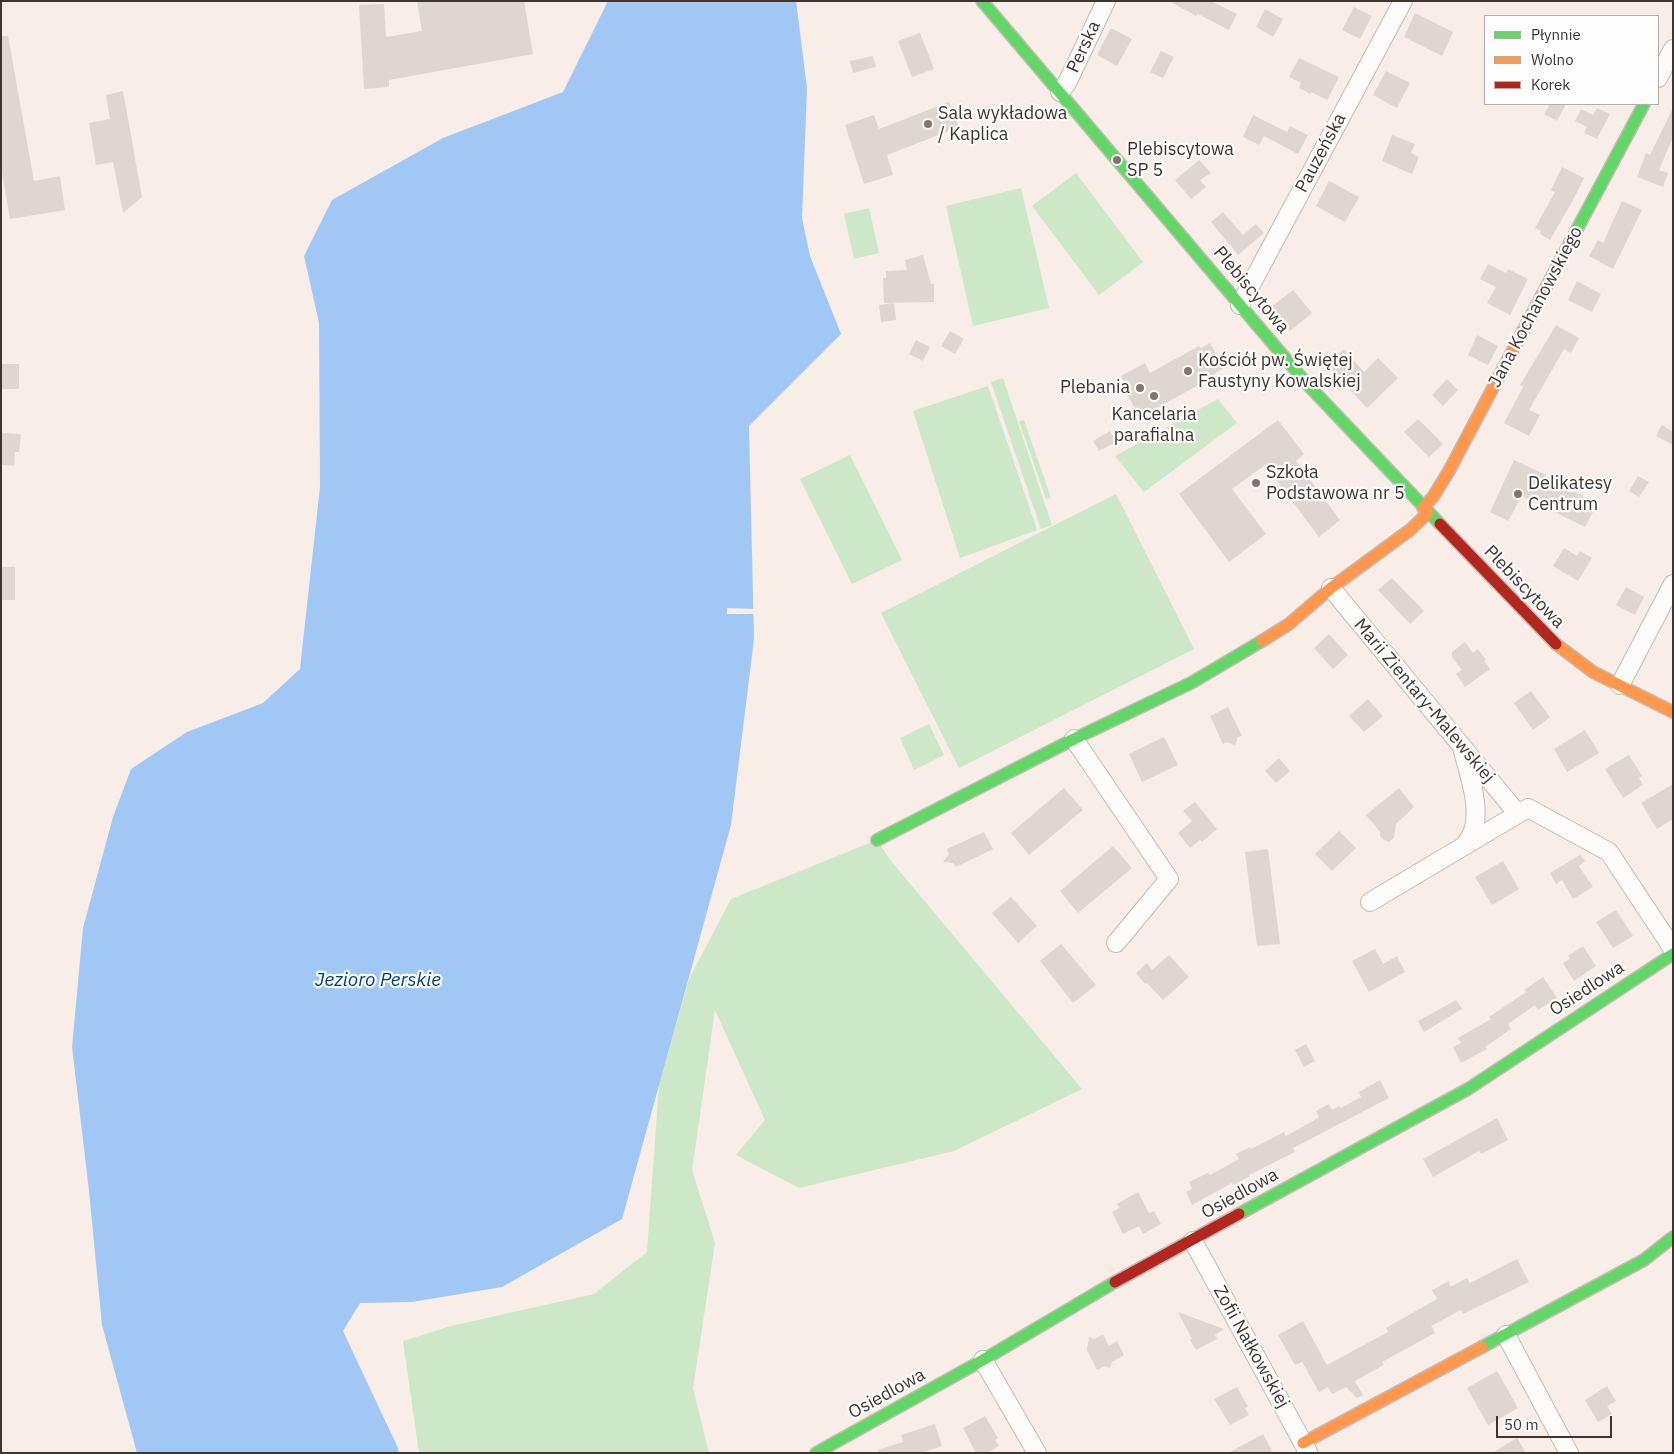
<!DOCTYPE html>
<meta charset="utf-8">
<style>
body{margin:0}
#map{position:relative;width:1674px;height:1454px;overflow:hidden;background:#f8ede7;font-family:"IBM Plex Sans",sans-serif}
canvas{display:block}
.frame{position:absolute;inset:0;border:2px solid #40342e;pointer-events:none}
.legend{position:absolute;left:1484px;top:15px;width:175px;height:90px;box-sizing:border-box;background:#fdfdfd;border:1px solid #b1adaa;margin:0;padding:6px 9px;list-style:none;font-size:15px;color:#40342e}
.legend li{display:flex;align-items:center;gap:10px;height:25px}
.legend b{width:25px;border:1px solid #b1adaa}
.scale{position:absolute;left:1496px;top:1416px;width:116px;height:22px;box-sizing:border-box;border:2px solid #40342e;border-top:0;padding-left:6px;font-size:15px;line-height:18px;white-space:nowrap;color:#40342e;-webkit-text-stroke:4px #fdfdfd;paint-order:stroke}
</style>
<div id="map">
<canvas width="1674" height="1454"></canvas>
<div class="frame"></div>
<ul class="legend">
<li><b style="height:6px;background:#63d668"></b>Płynnie</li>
<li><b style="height:6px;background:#ff974d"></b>Wolno</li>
<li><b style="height:6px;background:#b3261e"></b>Korek</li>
</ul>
<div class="scale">50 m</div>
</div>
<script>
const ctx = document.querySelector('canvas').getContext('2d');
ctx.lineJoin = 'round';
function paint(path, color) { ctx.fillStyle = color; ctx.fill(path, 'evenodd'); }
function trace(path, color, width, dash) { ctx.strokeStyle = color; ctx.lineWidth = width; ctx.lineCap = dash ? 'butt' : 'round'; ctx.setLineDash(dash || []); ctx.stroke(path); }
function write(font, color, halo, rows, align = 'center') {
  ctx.font = font + ' "IBM Plex Sans",sans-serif'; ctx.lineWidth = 4.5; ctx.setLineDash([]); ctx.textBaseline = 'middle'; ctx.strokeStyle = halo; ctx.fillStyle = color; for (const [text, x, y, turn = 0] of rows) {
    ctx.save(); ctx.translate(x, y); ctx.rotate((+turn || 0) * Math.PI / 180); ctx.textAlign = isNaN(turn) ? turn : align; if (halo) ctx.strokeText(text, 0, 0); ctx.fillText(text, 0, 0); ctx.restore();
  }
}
paint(new Path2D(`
 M1076,173l67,89 -44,33 -67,-89z
 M1021,188l28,120 -76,18 -27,-120z
 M869,208l10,45 -25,6 -10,-45z
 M1003,378l49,147 -11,4 -50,-147z
 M988,386l49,144 -77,28 -47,-147z
 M1218,399l19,24 -93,69 -29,-36z
 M1024,420l27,78 -5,1 -27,-78z
 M850,455l52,105 -50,24 -52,-105z
 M1116,494l78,155 -235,119 -78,-155z
 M929,724l15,31 -30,15 -14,-32z
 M877,840l14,21 191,228 -128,62 -155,37 -63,-33 29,-35 -50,-110 -23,160 23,73 -22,145 16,65h-290l-16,-112 48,-15 143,-32 53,-42 12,-167 30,-106 42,-80z`), '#cde7c9');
paint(new Path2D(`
 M608,1h188l11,87 -5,130 8,38 31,78 -92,92 5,213 -23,186 -109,394 -120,68 -90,15 -52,1 -17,28 55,117 1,5h-262l-35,-128 -13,-134 -17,-144 11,-119 30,-111 18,-48 56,-37 76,-29 37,-34 20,-182 -1,-164 -15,-67 28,-56 111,-62 120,-46z`), '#a1c7f4');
paint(new Path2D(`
 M727,608l28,1 1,5h-29z`), '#f8ede7');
paint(new Path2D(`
 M417,1h107l9,53 -144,26v7l-25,2 -5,-84 25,-1 2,33 36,-6z
 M1169,1h42l26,13 -8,16 -31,-16 -2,2z
 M1354,7l18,9 -12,23 -18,-9z
 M1265,9l18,10 -10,18 -17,-10z
 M1415,13l38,19 -11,24 -38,-19z
 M1111,28l21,11 -15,27 -20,-11z
 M920,33l14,36 -22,8 -14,-36z
 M1,36h7l26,145 26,-5 5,34 -55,9 -9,-52z
 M1161,51l13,6 -11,21 -13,-6z
 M873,56l3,11 -23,6 -3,-12z
 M1299,58l40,19 -12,23 -16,-8 -1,2 -11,-6 2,-5 -12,-6z
 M1386,71l24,12 -13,25 -24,-13z
 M123,91l19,106 -19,16 -10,-51 -17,3 -7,-42 21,-4 -4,-24z
 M949,102l10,25 -72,28 6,20 -29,9 -19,-59 29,-10 5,14z
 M1550,104h16l-9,17 -13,-7z
 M1597,108l13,6 -13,25 -13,-6 3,-6 -12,-6 6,-12 12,6z
 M1673,108v29l-14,33 9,3 -5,14 -26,-10 9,-24 4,2z
 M1253,115l34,17 3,-6 18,9 -10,19 -34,-18 -5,9 -16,-8z
 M1392,135l23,9 -4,9 8,4 -7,17 -30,-13z
 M1199,160l12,13 -11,7 6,7 -15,12 -16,-19z
 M1562,167l22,11 -11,22 -23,40 -10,-6 1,-3 -6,-3 20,-36 -4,-2z
 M1329,181l30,16 -14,25 -29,-16z
 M1622,201l20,9 -29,59 -24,-13 9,-16 5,3z
 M1223,212l20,23 13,-11 8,9 -26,22 -27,-33z
 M923,255l8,29h3v18l-50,1 -1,-25h3v-7l21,-1 -2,-10z
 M1488,264l18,9 2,-4 20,10 -18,36 -23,-12 9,-16 -16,-8z
 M1577,281l24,13 -9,18 -24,-12z
 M1293,290l19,23 -22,18 -19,-24z
 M894,303l2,17 -15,2 -2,-17z
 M1556,325l23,13 -8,15 -7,-4 -35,61 11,5 -11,21 -25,-13 19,-36 -3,-2z
 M950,331l14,8 -9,15 -14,-8z
 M1477,335l21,11 -10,19 -20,-10z
 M916,340l14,7 -7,14 -14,-7z
 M1210,343l14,25 -10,6 1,2 -75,41 -18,-31 3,-2 -4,-8 24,-13 5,10 49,-27 2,2z
 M1344,349l20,23 14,-14 20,20 -31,30 -41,-44z
 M1,364h18v25h-18z
 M1447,379l11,11 -15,16 -11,-11z
 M1418,419l25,25 -14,13 -25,-25z
 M1278,420l26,34 -8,7 44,59 -21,17 -54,-72 -33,24 34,45 -37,28 -50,-68z
 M1662,425l11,7v13l-17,-9z
 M1110,431l6,11 -17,9 -6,-10z
 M1,433l20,1 -2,18h-4l-1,14 -13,-1z
 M1514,460l32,15 -2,3 26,14h5l7,3 2,4 12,7 -11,21 -63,-31 -14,25 -18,-9z
 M1638,476l11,6 -10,15 -10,-6z
 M1564,548l13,8 3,-5 12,7 -14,23 -25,-15z
 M1,567h14v33h-14z
 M1392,578l32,33 -14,13 -32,-34z
 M1626,587l18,10 -9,18 -19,-10z
 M1329,634l19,21 -15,14 -19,-21z
 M1465,642l8,11 5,-4 8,11 -2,1 6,8 -25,18 -9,-13 6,-4 -10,-13v-5z
 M1531,691l19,26 -17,13 -19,-27z
 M1368,699l15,17 -19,16 -15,-16z
 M1228,707l14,29 -4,1 -3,8 -8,-3 -4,2 -13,-28z
 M1585,730l14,23 -32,19 -13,-23z
 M1164,737l14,28 -36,17 -13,-28z
 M1629,755l13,21 -3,2 4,7 -20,13 -18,-29z
 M1279,758l11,13 -14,12 -11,-12z
 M1673,784v35l-16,10 -16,-26z
 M1064,788l19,22 -54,45 -18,-22z
 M1399,788l15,19 -18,17 -2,14 -5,4 -5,-2 -4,-4v-4l-14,-17z
 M1195,802l22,27 -15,13 -2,-2 -10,8 -12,-15 14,-12 -9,-10z
 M1339,831l17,17 -24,23 -17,-17z
 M984,832l9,17 -37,18 -3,-4 -10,-1 6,-8 -2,-5z
 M1113,846l19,22 -54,45 -18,-22z
 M1268,849l12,95 -23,2 -12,-94z
 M1580,855l5,6 -6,5 14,21 -20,12 -11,-19 -6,4 -6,-11z
 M1503,861l16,28 -27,16 -17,-28z
 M1011,897l26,29 -19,17 -26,-30z
 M1616,910l17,26 -20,12 -17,-26z
 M1061,944l35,41 -23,18 -33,-42z
 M1583,946l13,20 -22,15 -11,-18 7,-4 -2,-3z
 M1375,949l8,15 14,-8 8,16 -36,20 -17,-31z
 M1169,955l20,22 -26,23 -16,-17 -2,1 -9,-11 11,-10 5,7z
 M1543,977l14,21 -19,12 -3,-5 -27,19 3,5 -26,18 2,2 -26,14 -8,-16 8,-4 -3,-5 33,-19 -2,-2 37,-25 -2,-2z
 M1456,1000l6,9 -38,23 -6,-11z
 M1306,1044l9,17 -11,6 -9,-17z
 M1380,1080l9,18 -96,50 2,4 -46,23 1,1 -16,9 -2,-2 -40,22 -6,-13 6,-3 -3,-7 19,-9 2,2 29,-16 -3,-5 14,-7 1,2 33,-17 2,4 27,-15 6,-4 -3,-6 13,-7 3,6 7,-4 2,2 20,-11 -2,-5z
 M1497,1118l11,22 -27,14 -2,-3 -46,26 -10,-18z
 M1138,1192l11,21 5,-2 7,13 -18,10 -4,-8 -16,8 -11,-22 7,-4 -2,-4z
 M1517,1259l12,23 -66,32 -2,-4 -30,16 4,7 -53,29 2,3 -29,16 8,14 -6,3 -11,-11 -14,7 -4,-7 -9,5 -17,-30 -7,3 -17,-30 25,-14 24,44 61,-33 -2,-4 51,-29 -5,-9 17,-9 1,6 17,-9 3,5z
 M1178,1312l46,17 -9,6 2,4 -21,11 -6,-10 2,-1z
 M1103,1334l6,12 8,-5 7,14 -12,7 -2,6 -5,-2 -8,4 -10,-20 2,-13 6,2z
 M1497,1371l21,37 -30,17 -21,-37z
 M1607,1386l9,15 -9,5 5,8 -14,8 -13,-22z
 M1237,1387l11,20 -3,1 4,7 -19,10 -16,-26z
 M985,1416l13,22 -3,2 4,6 -12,7h-11l-13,-25z
 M935,1424l7,22 -21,7h-43v-3l25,-8 -2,-7z
 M1263,1434l10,19h-45z
 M1517,1438l9,15h-34z`), '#e0d6d0');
const street = new Path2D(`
 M1658,78l15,-29
 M1060,92l7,-9 39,-82
 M1240,305l163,-304
 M1331,588l187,226
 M1620,685l53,-101
 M1074,739l95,140 -53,64
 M1463,751c6,23 18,57 10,80 -2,5 -5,10 -8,14
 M1370,902l158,-94 81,44 64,97
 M1193,1241l115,211
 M1506,1335l63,118
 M983,1360l54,93`);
const fast = new Path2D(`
 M982,1l326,384 132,139
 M1559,263l85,-159
 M877,840l197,-101 117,-56 71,-42
 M1239,1214l229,-125 205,-135
 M1482,1347l162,-87 29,-23
 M816,1453l167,-93 132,-78`);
const slow = new Path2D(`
 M1423,508l10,-11 16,-26 110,-208
 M1262,641l27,-17 42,-36 79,-58 18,-17
 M1556,644l37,28 80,40
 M1303,1443l179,-96`);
const jam = new Path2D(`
 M1440,524l116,120
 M1115,1282l124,-68`);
trace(street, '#c4bab4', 20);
trace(fast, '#c4bab4', 14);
trace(slow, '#c4bab4', 14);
trace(jam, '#c4bab4', 14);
trace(street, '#fefcfb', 18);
trace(fast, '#63d668', 11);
trace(slow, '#ff974d', 11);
trace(jam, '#b3261e', 11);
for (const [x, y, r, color] of [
 [928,124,5,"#80756f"],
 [1117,160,5,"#80756f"],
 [1188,371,5,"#80756f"],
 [1140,388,5,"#80756f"],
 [1154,396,5,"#80756f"],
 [1256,483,5,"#80756f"],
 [1518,494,5,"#80756f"]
]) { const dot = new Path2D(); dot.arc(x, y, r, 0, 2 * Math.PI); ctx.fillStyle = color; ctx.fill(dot); trace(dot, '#fdfdfd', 2); }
write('18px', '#40342e', '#fdfdfd', [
 ["Perska",1084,47,-65],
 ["Pauzeńska",1321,153,-62],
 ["Plebiscytowa",1251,290,50],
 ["Jana Kochanowskiego",1536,307,-62],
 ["Plebiscytowa",1524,587,46],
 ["Marii Zientary-Malewskiej",1424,701,50],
 ["Osiedlowa",1587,989,-33],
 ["Osiedlowa",1240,1194,-29],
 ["Zofii Nałkowskiej",1251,1347,61],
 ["Osiedlowa",887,1394,-29]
]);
write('18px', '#40342e', '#fdfdfd', [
 ["Sala wykładowa",938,114],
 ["/ Kaplica",938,135],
 ["Plebiscytowa",1127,150],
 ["SP 5",1127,171],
 ["Kościół pw. Świętej",1198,361],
 ["Faustyny Kowalskiej",1198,382],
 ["Plebania",1130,388,"right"],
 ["Kancelaria",1154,415,"center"],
 ["parafialna",1154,436,"center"],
 ["Szkoła",1266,473],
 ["Podstawowa nr 5",1266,494],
 ["Delikatesy",1528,484],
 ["Centrum",1528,505]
], 'left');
write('italic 19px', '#00417b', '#fdfdfd', [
 ["Jezioro Perskie",378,981]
]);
</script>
